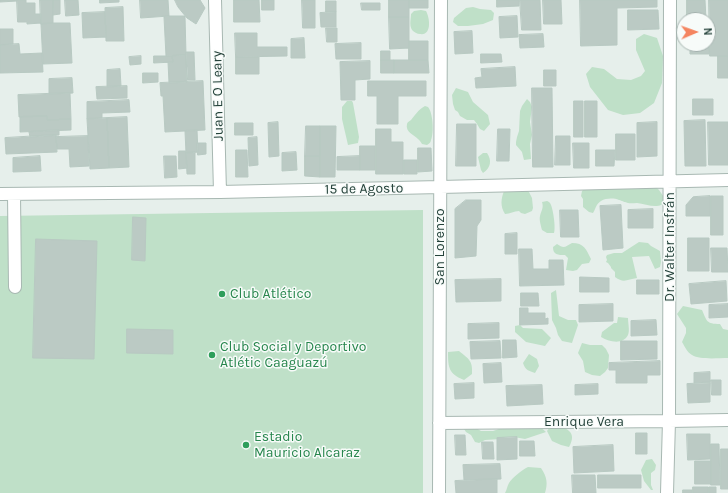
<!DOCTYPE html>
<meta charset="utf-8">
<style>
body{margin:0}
#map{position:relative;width:728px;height:493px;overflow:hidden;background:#e6efeb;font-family:Karla,sans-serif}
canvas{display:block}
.north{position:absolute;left:676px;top:12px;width:40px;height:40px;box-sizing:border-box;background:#f7fbf9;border:1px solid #a3b1ad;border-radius:50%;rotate:88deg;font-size:11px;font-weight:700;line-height:16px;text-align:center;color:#24423a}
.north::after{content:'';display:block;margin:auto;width:14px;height:18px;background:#f4845f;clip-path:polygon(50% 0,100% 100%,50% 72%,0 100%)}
</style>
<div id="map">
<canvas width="728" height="493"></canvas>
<div class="north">N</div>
</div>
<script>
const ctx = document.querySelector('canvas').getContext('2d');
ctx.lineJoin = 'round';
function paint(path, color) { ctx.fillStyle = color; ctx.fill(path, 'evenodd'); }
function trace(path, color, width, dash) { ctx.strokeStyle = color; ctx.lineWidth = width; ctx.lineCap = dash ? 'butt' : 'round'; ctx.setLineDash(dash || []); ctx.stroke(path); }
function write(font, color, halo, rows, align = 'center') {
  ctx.font = font + ' Karla,sans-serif'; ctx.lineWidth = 3; ctx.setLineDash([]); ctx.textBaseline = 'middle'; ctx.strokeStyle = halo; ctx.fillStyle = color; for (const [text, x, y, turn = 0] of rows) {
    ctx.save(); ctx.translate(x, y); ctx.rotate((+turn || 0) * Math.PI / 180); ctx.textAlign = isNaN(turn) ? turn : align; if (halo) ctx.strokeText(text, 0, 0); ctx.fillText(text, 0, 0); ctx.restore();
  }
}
paint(new Path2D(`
 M473,7l7,2 11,1 3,3 -1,7 -10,4 -15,2h-10l-5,-4 1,-4 12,-10z
 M421,10l5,1c4,7 6,25 -6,23 -3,0 -6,-2 -8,-4 -3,-5 -1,-11 -1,-16l3,-3z
 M644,34l13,4 6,18 -1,27 -8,20 -14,10 -17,2 -15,-5 -18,-23 -4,-13 6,-7 12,2 13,10 14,1 10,-4 4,-5 -9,-21v-11z
 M456,88l12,4 5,10 15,13 2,9 -6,7 -4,-2 -3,-5 -3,-4h-7l-7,-4 -2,-4 -3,-2 -2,-6 -1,-9z
 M527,99l3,3 2,5 -2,15 2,13 -2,9 1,15 -7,1 -2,-8 -6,-7v-3l1,-5 2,-6 1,-20 2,-5z
 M347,101h5l1,2 6,34 -1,6 -10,2 -6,-26v-12z
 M425,106l3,1c5,6 6,25 3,33 0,2 -2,4 -4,5l-5,-1c-1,-2 -2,-3 -4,-5 -4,-4 -13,-7 -11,-15 1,-3 2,-2 4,-4 5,-6 7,-10 14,-14z
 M483,153h4c5,7 4,15 -4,20l-2,-3 -3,-13z
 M655,186l4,4 7,10c-6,11 -19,4 -29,3 -4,0 -8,1 -12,-1 -1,0 -5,-2 -6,-2 -5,-2 -13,-2 -18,1 -5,3 -5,7 -8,12l-4,-1 -6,-5v-8l-2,-3 1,-5 3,-3z
 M523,188l6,4 3,6 1,10 -1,3 -7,3 -4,-1 -2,-2c-5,0 -9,3 -14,3 -5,-8 -4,-15 -1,-23z
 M547,201c1,0 2,1 3,2 3,4 6,25 4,30h-7l-5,-3c-1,-4 -3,-10 -2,-14 1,-5 4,-8 2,-14z
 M423,210v283h-423v-277z
 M639,242l9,1 3,3 9,5 1,11 -1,5 -5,2 -6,-13 -17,1 5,21c-9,1 -13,6 -22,-1v-5l-4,-4v-1l-3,-4 -2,-1 1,-2 -1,-3 1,-2 7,-2h8z
 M572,243c12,0 14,6 19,16l-2,4 -7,1 -5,6 -4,1 -7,-1 2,-12 -3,-3c-7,0 -12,0 -12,-8l4,-3c7,5 8,3 15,-1z
 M556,290l3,26 9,4h8l2,5 -6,18 -10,-2 -4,-6 -2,-7 -4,-8 -1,-27z
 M683,306l19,4c5,11 4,14 18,14l3,5 5,1v28c-10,0 -28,2 -36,-3 -5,-3 -7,-8 -10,-13l4,-9v-5l-9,-14z
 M618,317l10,1c0,5 2,13 0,17 -6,11 -20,6 -27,2l1,-5 12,-9h3z
 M520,325l3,3 19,1 9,9 -6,8 -19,-4 -11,-10v-6z
 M582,343l8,2h12l4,4 3,6 -1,13 -3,4 -5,4 -8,-1 -7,-3 -2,-11 -5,-8z
 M459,351c10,8 14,10 13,23l-8,6c-15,-6 -16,-12 -16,-28z
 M529,354l8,5 2,7 -4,7c-6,-2 -10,-3 -12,-10z
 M537,424l9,8 -21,7 -11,-2h-6l-8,2 -15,1 -6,3 -4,-1 -4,-7 -5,-3 -2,-3 10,-2 7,4h12l18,-6z
 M552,424c14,4 26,7 17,23l-8,-2 -9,-4 -5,-10z
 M652,459l4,6 -1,5 -4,3v12l2,5h-2l-7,-9 -3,-11 5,-10z
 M528,467l13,1c6,9 7,15 4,25h-40c2,-3 2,-7 4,-10 3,-5 13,-13 19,-16z`), '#bfe0c8');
const building = new Path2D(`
 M0,0h17v1l-17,1z
 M17,0h9v3h9v11h6v9l-14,1v-2h-9z
 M40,0h13v23l-12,1z
 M53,0h7v14l-7,1z
 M65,0h13l1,15 -13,1z
 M100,0h19v2l-19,1z
 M140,0h28l1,16 -28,2z
 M175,0h25l5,8 -9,16 -9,-6 -5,-6 -4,-5z
 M234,0h25l1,22h-26z
 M262,0h12v10h-12z
 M302,0h13v28h-12z
 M389,0h20v17h-20z
 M409,0h19v8h-19z
 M497,0h22v6l-22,1z
 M520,0h20l1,30h-19z
 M543,0h18l1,24h-18z
 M580,0h77v7l-40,1v37l-36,1z
 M687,0h18l1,20h-19z
 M709,0h19v56h-18z
 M326,1h10v11h-10z
 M361,3h19v7h-18z
 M123,7l1,34h-18l-1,-33z
 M628,10h30l1,19 -31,1z
 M105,12l1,25 -23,1 -1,-25z
 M336,12v15h-15l-1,-14z
 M169,16h16l1,39 -20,1 -2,-39z
 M517,16l1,21 -18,1 -1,-21z
 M389,17h20v31l-19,1z
 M53,23h17l2,40 -29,1 -2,-40z
 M326,28h11v14h-10z
 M0,29h13v15l-13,1z
 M472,31l1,22 -18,1 -1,-22z
 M235,33h22v14h30v9l-51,1z
 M543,34l1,13 -24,1 -1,-13z
 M304,38l1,20h-14v-19z
 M409,41h19v19h-19z
 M361,43v16h-25l-1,-15z
 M19,44l1,10 22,-1 1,19 -43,1v-28z
 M709,44v10h-19v-9z
 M381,51h9v9h-9z
 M186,52h8l1,28h-7z
 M481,54h20l1,8 -21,1z
 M186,55l1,27 -18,1 -1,-21h5l-1,-6z
 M141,56v8l-11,1 -1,-8z
 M154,56h18l1,6 -19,1z
 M718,56h10v22h-10z
 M236,57h23v17h-23z
 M381,60h13v13h-13z
 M394,60h34l1,13h-35z
 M370,61v18l-15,1v20h-14l-1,-38z
 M515,67l1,19 -40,2 -1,-10 7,-1 -1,-8z
 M120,69l1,17 -14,1v-17z
 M544,70h12v16h-12z
 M143,73h15v9l-15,1z
 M72,78l1,15 -24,1v-15z
 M203,81l2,49 -40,2 -2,-36h-2l-1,-13z
 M368,81h58v15h-28v28h-21v-28h-9z
 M127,86v12l-30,1 -1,-12z
 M532,88h20l1,79h-20z
 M70,93l1,26 -24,1v-4l-28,1 -1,-22z
 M693,99h20v16h-20z
 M129,100l1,12 -28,1v5l-15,1v-17z
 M574,101h9v36h-9z
 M585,101h12v36h-12z
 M47,116v4l24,-1v11l-51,2v-15z
 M127,117l2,50 -20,1 -2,-50z
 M107,118l2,50 -19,1 -3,-50z
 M705,120l1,46h-21l-1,-45z
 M278,122l1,34 -10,1 -1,-34z
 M657,122v34l-20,1v-34z
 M708,122h20v43h-19z
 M235,123h18v12h-18z
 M457,124h19v42h-20z
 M306,126h14v30h-15z
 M320,126h16l-1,51h-15z
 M376,129h15v13h12v32h-27z
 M498,129h12l-1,32h-12z
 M59,130v5l-29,2 -1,-5z
 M197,130l1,22 -12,1 -1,-22z
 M616,134h19v26h-19z
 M56,135l1,17 -51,2 -1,-16z
 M88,136l1,30 -19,1 -1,-18h-12l-1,-12z
 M556,136h14v29h-15z
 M257,137l1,28 -9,1 -1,-28z
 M197,143h9v11l-8,1z
 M573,143h16v25h-15z
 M360,146h15v24h-15z
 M418,148h13l1,23 -14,1z
 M236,150h11l1,27h-12z
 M596,150h19l-1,16h-18z
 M179,151h7l1,17 -8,1z
 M195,152v22h-8l-1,-21z
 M296,152l1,18 -15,1v-18z
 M40,156l1,15 -28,1v-14z
 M164,156h12l1,21 -12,1z
 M305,156h15v21l-15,-1z
 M360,156v14h-23v-13z
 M404,160h13v14h-13z
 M710,196v20h-24v-11l7,-8z
 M711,196h12v39h-12z
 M466,200h15v20l-4,6 -1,30 -21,2v-49z
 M621,205l2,43 -20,2 -3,-44z
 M653,209v19h-25v-18z
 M560,210h18l1,27h-18z
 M133,217l13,1 -1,43 -13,-1z
 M517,233v21h-12v-20z
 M688,238h21v33h-21z
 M36,239l61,2 -3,118 -61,-1z
 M711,248h16l1,24h-16z
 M519,249h13l1,20h16v-9h14l1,25 -44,1z
 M580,277l29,1v14h-29z
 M501,279v22l-45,1 -1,-22z
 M637,280h22v14h-22z
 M726,281l1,20 -36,3 -2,-20z
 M521,293h17l1,13h-18z
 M613,304v17l-34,1v-17z
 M728,304v13l-19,1v-13z
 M520,308h8v5h17v6l3,-1v6l-28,1z
 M656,320l1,15 -26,1v-15z
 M499,323v15l-31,1v-15z
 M127,329l46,1v24l-46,-1z
 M503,340h13l1,17 -14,1z
 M500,341l1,17 -30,1 -1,-17z
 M621,341h36v18l-36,1z
 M660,361v14h-13v8h-31v-13h-7v-7z
 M501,363l1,19 -18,1 -1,-19z
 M710,372v10l-16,1v-10z
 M711,380h10v15h-9z
 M474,383v15l-19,1 -1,-15z
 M710,383v19l-22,1 -1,-19z
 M598,384v10l-23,1v-10z
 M542,385l1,19 -36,2 -1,-20z
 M636,433h11v21h-11z
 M687,434h23v25l-22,1z
 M455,435h10l1,20h-10z
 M517,437v22l-20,1v-22z
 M520,441h14l1,15h-15z
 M482,442h11l1,17h-11z
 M711,444h8l1,41h-9z
 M613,445l1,26 -40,2 -1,-26z
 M721,449h7v40h-7z
 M695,461h16v23h-16z
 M500,464l1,15 -37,1 -1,-15z
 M572,475h23l1,18h-23z
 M598,475h43v13h-43z
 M497,479v14h-41l-1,-12z
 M693,487h15v6h-15z
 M709,487h7v6h-7z
 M683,490h9v3h-9z`);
paint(building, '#bbcac4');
trace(building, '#b8c9c2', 1);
const minor = new Path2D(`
 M215,0l5,192
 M0,194l220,-2 220,-5 288,-7
 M14,194l1,93
 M439,423l230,-2 59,-1
 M439,493l2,-493
 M667,493l2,-72 1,-421`);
trace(minor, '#a8b8b2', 14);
trace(minor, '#fff', 12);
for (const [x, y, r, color] of [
 [222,294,4,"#2e9e5b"],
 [212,355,4,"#2e9e5b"],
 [246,445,4,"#2e9e5b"]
]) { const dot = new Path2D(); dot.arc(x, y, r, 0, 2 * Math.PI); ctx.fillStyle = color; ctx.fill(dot); trace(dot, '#f7fbf9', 1.5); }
write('14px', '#24423a', '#f7fbf9', [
 ["Juan E O Leary",218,96,-91],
 ["15 de Agosto",364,189,-1],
 ["San Lorenzo",440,247,-90],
 ["Dr. Walter Insfrán",670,247,-90],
 ["Enrique Vera",584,422]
]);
write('14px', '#27864d', '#f7fbf9', [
 ["Club Atlético",230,294],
 ["Club Social y Deportivo",220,347],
 ["Atlétic Caaguazú",220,363],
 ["Estadio",254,437],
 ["Mauricio Alcaraz",254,453]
], 'left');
</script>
